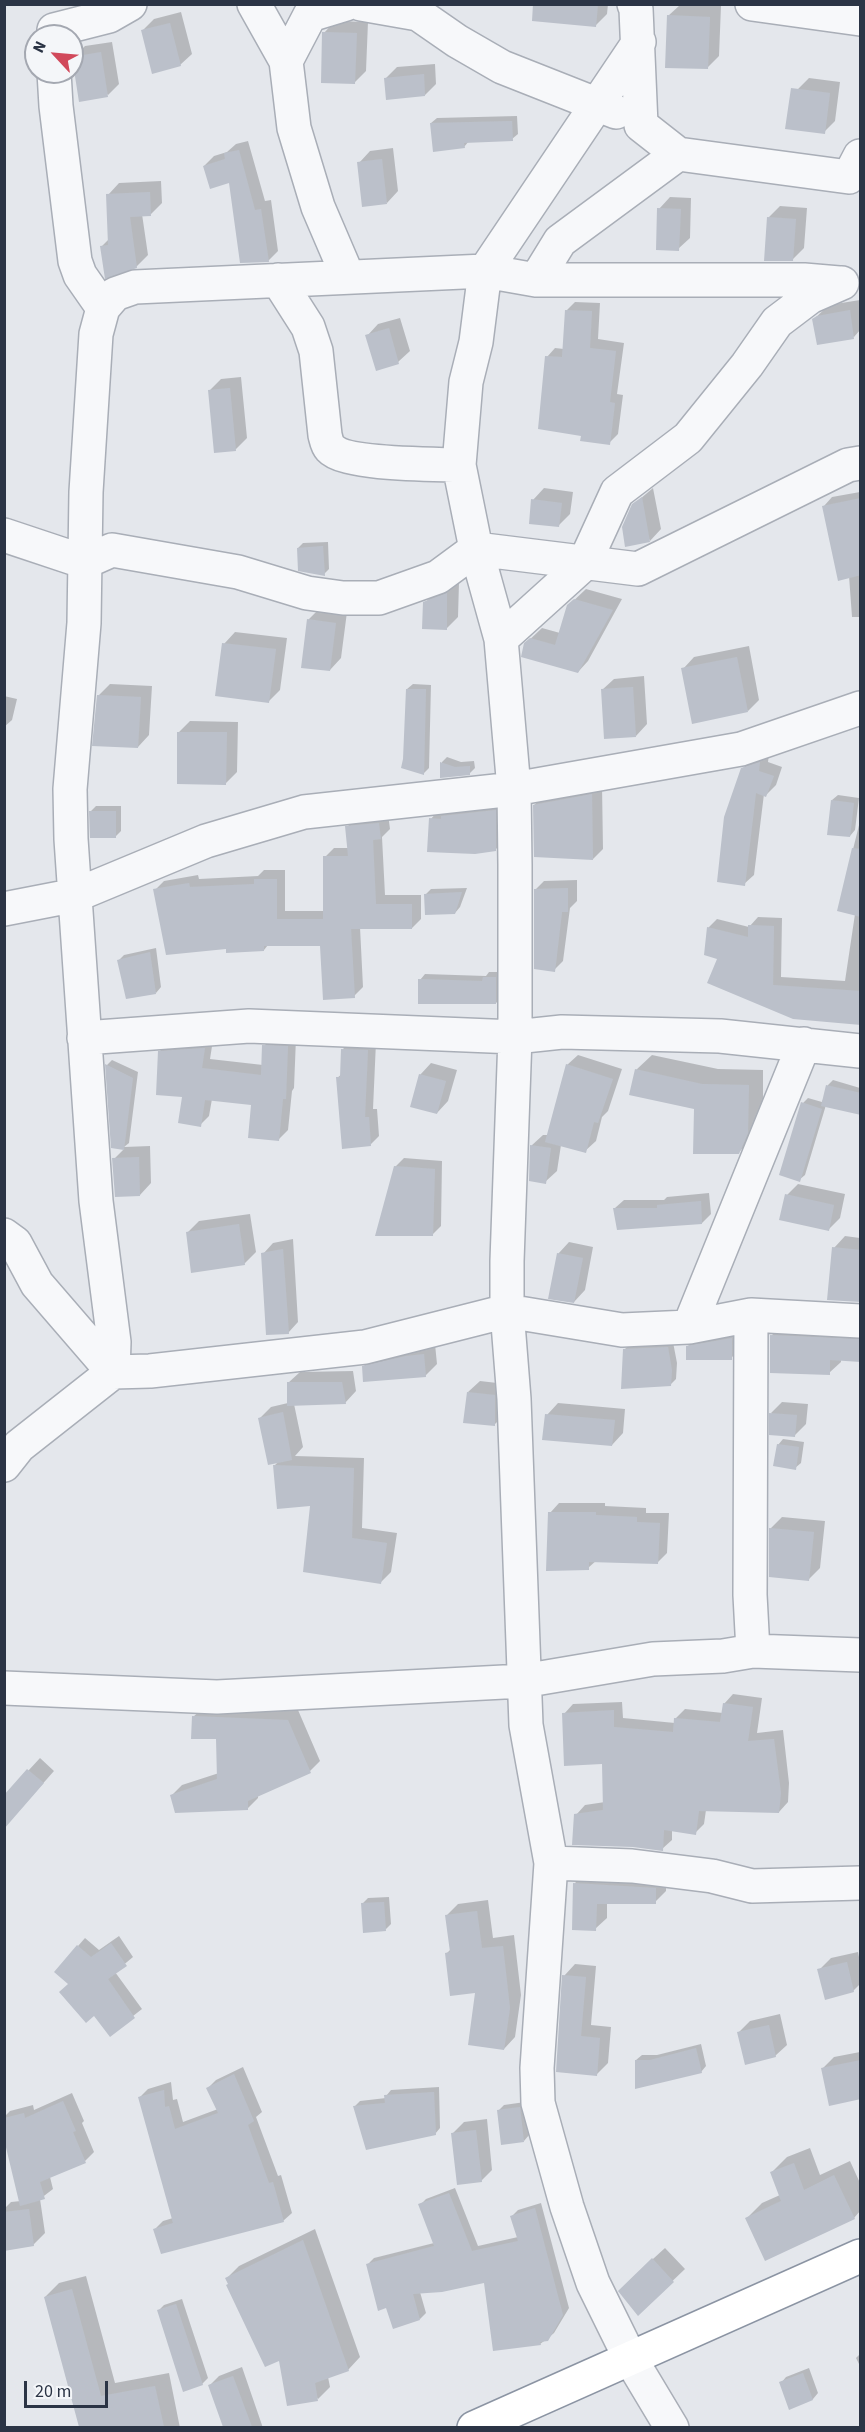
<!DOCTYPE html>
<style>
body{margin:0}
#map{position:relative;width:865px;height:2432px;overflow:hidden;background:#e4e7ec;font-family:"Source Sans 3",sans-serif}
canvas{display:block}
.frame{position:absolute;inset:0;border:6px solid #2b3445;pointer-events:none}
.north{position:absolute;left:24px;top:24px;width:60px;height:60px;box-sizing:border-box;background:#f4f6f9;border:2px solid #a4a8b1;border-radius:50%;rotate:296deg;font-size:16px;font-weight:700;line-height:24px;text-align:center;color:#2b3445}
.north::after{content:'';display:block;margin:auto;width:21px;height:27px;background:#d1495b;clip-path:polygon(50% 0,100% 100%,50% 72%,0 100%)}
.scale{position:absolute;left:24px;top:2381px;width:84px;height:27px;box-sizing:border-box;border:3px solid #2b3445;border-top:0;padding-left:8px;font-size:18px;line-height:21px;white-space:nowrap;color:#2b3445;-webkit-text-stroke:4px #f4f6f9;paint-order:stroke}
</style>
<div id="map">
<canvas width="865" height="2432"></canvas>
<div class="frame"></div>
<div class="north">N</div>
<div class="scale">20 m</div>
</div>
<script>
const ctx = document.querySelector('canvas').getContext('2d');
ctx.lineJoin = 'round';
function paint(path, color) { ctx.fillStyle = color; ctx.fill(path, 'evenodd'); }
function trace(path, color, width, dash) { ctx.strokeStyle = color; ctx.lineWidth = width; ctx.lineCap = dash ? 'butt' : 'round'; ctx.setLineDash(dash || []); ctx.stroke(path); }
paint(new Path2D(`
 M561,4h47l-1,10 -11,11z
 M680,5l41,1 -2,50 -12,12 -39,-52z
 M181,12l11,42 -12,11 -37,-35 11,-11z
 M335,21l33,1 -2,49 -11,11 -31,-49z
 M112,42l7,42 -11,11 -35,-37 12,-12z
 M435,64l1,20 -11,11 -39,-17 11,-11z
 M809,78l31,4 -5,39 -11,11 -27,-42z
 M517,116l1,18 -6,5 -43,2 -5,6 -33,-24 6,-5z
 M248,141l17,60 6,-1 7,51 -10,10 -38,-79 -26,-16 10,-10 13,-4 9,-8z
 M393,148l5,43 -11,12 -28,-40 11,-12z
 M161,181l1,22 -11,11h-9l6,41 -12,12 -35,-20 9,-9 -2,-43 11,-12z
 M670,197l21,1 -1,40 -12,11 -19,-40z
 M780,206l27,2 -3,40 -12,12 -24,-42z
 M860,300v30l-6,7 -40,-18 15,-14z
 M575,302l25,1 -2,36 26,4 -7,51 6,1 -5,39 -9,9 -27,-8 -35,-78 8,-9 9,1 3,-39z
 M400,318l10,33 -12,11 -31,-26 11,-12z
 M241,377l6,61 -12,12 -25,-60 11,-11z
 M544,488l29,4 -3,22 -11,11 -26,-25z
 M653,488l8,41 -11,12 -17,-36z
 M860,492v125h-8l-3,-41 -25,-70 8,-9z
 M328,542l1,27 -5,5 -26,-26 5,-5z
 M459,583l-1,34 -11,11 -22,-25 11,-12z
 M586,589l36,10 -34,62 -10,11 -53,-28 17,-16 18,5 8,-27z
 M320,608l27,4 -6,46 -11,12 -22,-50z
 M235,632l52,6 -7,52 -11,11 -45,-57z
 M749,646l10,54 -11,11 -65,-42 11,-12z
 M644,676l3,48 -11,12 -34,-46 12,-11z
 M110,684l42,2 -3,49 -11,12 -40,-51z
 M413,684l18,1 -2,83 -5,5 -19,-14 2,-70z
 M4,696l13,3 -5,21 -8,7z
 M190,721l48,1 -1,50 -11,11 -47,-51z
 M769,754l-1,8 14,5 -6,18 -10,10 -2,-1 -10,81 -10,9 -2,-115 10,-10z
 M447,757l14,5 13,-1 1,7 -6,6 -27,3v-15z
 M602,785l1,64 -10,10 -59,-54 11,-10z
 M838,795l21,3 -4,32 -5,6 -18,-36z
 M500,805l1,39 -6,6 -64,-31 5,-6 9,1 3,-3z
 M96,806h25v25l-6,6 -24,-26z
 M388,814l2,15 -8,8 3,58h36v24l-9,9 -52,-1 3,60 -9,9 -32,-51h-54l-4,5 -36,-3 -73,-57 9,-9 34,-6 1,4 59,-3 6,-6h21v41h40v-54l9,-9h15l-2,-21 9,-9z
 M860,821v203l-66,-6 -75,-60 -11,-30 9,-9 32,8 9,-10 24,1 -1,59 64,4 10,-67 -17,-4z
 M577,880v21l-7,7 -7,53 -9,9 -19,-80 9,-9z
 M467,888l-7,19 -5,6 -29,-19 5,-5z
 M156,948l5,39 -5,6 -37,-33 5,-5z
 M489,972h12v26l-5,5 -76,-23 5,-6 61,2z
 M273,1037l23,1 -2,50 -2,3 -4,39 -9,9 -26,-35 -41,-5 -3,17 -9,9 -41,-73 9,-9 45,-3 -3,19 53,6 1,-19z
 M351,1041l25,1 -3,67h4l2,27 -9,9 -33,-67 5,-4 1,-25z
 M578,1055l44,14 -14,42 -6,6 -6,24 -11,10 -24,-6 -4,26 -12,11 -14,-36 12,-11h5l19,-70z
 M652,1055l66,14 45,1v46l-9,21 -16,16 -42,-45 -60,-38z
 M112,1060l26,12 -9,71 -5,4 26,-1 1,37 -11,12 -26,-36 10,-10 -11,-2 -6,-82z
 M431,1063l26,7 -9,31 -11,12 -17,-38z
 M833,1080l27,8v25l-34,-8 -21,70 -6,5 4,-77 5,-5 14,4 6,-17z
 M404,1158l38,3 -1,65 -8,8 -38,-67z
 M798,1184l47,10 -5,24 -12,12 -41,-35z
 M709,1193l2,21 -9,9 -87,-15 9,-8h40l3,-3z
 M250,1214l6,38 -12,12 -56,-32 11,-11z
 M845,1236l15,2v63l-26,-53z
 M293,1239l5,83 -10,11 -25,-79 10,-11z
 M569,1242l24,5 -8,43 -11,12 -16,-48z
 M782,1325l78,3v32l-19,-1v3l-12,11 -58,-37z
 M743,1327v20l-12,11 -44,-11 12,-12z
 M673,1342l4,21 -1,16 -6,6 -45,-36 5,-5z
 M435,1344l2,20 -12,12 -62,-9 12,-12z
 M353,1371l3,20 -11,12 -51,1 9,43 -8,9 69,2 -2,70 35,5 -6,39 -10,10 -107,-116 5,-5 -19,-43 11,-11 17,-4v-20l12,-11z
 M480,1381l26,3v29l-12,12 -26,-33z
 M782,1402l26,2 -2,20 -11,11 -24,-22z
 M558,1403l67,6 -2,24 -11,12 -65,-30z
 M783,1439l21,3 -3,21 -6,5 -17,-23z
 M559,1503h46v3l41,2v5h23l-2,40 -10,10 -60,-3 -9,8 -38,-55z
 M782,1517l43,4 -5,47 -11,11 -39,-50z
 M733,1694l29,4 -5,35 26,-3 6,53 -1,19 -9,10 -73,-2 -2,14 -9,9 -23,-3v10l-10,9 -86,-34 9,-10 20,-3 -1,-40 -40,-48 9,-10 49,-2 1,16 52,5v-4l10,-10 38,4 1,-9z
 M204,1707l94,3 22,51 -10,10 -52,24v3l-10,10 -77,-12 11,-11 37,-12 -2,-35 -24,-21z
 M40,1758l14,13 -38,43 -12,-17z
 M586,1872l80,5v14l-11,11h-48v16l-12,11 -20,-46z
 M389,1897l2,27 -6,6 -23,-26 6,-6z
 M488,1900l5,38 21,-3 7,60 -6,42 -11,12 -27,-58 -31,-37 5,-5 -5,-33 12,-12z
 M119,1936l14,21 -18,15 27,37 -32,25 -32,-88 7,-8 14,12z
 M858,1952l2,10v22l-7,7 -34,-21 12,-12z
 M575,1964l21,2 -5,59 20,2 -3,36 -11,11 -40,-3 7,-95z
 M780,2014l7,31 -12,11 -36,-24 11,-11z
 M701,2044l5,22 -5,6 -65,-12 6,-5h15z
 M860,2052v45l-37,-29 11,-11z
 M243,2067l19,45 -6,5 22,59 3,-1 11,38 -9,8 -128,8 8,-8 10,-3 -33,-121 8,-8 23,-7 2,18 4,-1 6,23 35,-13 -10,-21 8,-8z
 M439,2087l1,41 -5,6 -80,-28 5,-5 26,-3v-2l5,-6z
 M72,2093l12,28 -2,2 12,29 -9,9 -35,16 3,12 -13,10 5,34 -12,12 -29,4v-40l7,-7 10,-1 -17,-69v-15l6,-6 23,-6 1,5z
 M525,2102l4,33 -5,6 -25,-31 5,-5z
 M487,2119l5,51 -11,11 -29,-47 12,-12z
 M810,2148l10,27 30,-14 10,22v28l-6,7h-107l15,-15 18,-8 -9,-22 16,-16z
 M455,2188l23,58 40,-9 -6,-21 6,-6 23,-7 28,105 -15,25 -7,6 -7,5 -54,-63 -66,11 6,21 -6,6 -33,-13 -19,-42 6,-6 60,-15 -14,-38 6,-6z
 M315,2229l45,128 -12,13 -20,7 2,10 -12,12 -91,-121 12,-12z
 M665,2248l20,21 -47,45 -7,-35z
 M86,2276l29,107 54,-10 11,55h-99l-36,-131 14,-14z
 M182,2299l26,79 -6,6 -44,-73 6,-6z
 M860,2354v12l-4,-8z
 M242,2367l21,61h-38l-15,-43 9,-9z
 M809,2368l9,25 -5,6 -23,9 -9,-25 5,-6z`), '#0003');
paint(new Path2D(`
 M533,4h65l-2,23 -64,-6z
 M667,15l43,2 -2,52 -43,-1z
 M170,23l11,43 -29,8 -11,-44z
 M322,32l35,1 -2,51 -34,-1z
 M101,52l7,45 -29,5 -7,-45z
 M424,74l1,22 -39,4 -2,-22z
 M791,88l39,5 -5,41 -40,-5z
 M512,121l1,20 -49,2 1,5 -32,4 -3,-29z
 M239,150l16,60 6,-1 8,53 -29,1 -11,-80 -19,6 -7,-23 22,-7 -1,-6z
 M382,159l5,45 -25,3 -5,-45z
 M150,192l1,24 -21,1 7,51 -32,11 -5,-33 8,-1 -2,-51z
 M657,208l24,1 -2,42 -23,-1z
 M767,217l29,2 -3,42h-29z
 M565,310l27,1 -2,37 26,3 -6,51 5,1 -5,42 -30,-4 1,-5 -43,-7 7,-73 17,1z
 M850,310l4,29 -37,6 -5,-26 5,-3z
 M389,328l10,36 -23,7 -11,-36z
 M230,388l6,63 -22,2 -6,-63z
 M642,497l8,45 -25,5 -3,-20 10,-23z
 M861,498v77l-23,6 -16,-75z
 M531,499l31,4 -3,24 -30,-3z
 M323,546l2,30 -27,-5 -1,-23z
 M447,593v37l-25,-1 1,-27z
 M574,599l39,11 -35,63 -57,-16 3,-14 6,-5 25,7 12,-40z
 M307,619l29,4 -6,48 -29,-3z
 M222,643l54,6 -7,54 -54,-7z
 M737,657l11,55 -56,12 -11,-56z
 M633,687l3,50 -32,2 -3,-50z
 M406,689h20l-2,86 -23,-7 2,-9z
 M97,695l44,2 -3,51 -46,-2z
 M177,732h50l-1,53 -49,-1z
 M440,762l15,5 15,-1v9l-30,3z
 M760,762l-1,9 15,5 -8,21 -10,-4 -11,93 -28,-4 7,-65 17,-49z
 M592,794l1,66 -59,-3 -1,-52z
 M831,800l23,3 -4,34 -23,-2z
 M496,810v41l-21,3 -48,-2 2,-34 12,1v-3z
 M89,811h27v27h-26z
 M379,823l2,16 -8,1 3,64h36v25h-61l4,69 -32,2 -3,-54h-56v5l-38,2v-4l-60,6 -13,-66 36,-6 1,4 64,-3v-5h23v40h46v-63h25l-3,-30z
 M852,848l9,1v68l-24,-6z
 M568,888v24h-6l-7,60 -21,-3v-80z
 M462,892l-7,22 -30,1 -1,-21z
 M748,925l26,1 -1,59 88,6v34l-68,-6 -86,-36 10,-24 -13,-4 3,-28 41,10z
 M150,952l6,42 -30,5 -9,-39z
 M483,977h13v27h-78v-25l64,2z
 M262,1045l26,1 -2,53h-3l-4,42 -31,-3 3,-33 -46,-5 -4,27 -23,-4 4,-26 -26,-2 2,-44 47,-3 -3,20 59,7z
 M341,1049l27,1 -3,67h4l2,29 -29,3 -6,-72h4z
 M105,1064l28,14 -9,72 -13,-2z
 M566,1064l47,15 -15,44 -4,-1 -8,31 -41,-11z
 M635,1069l67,15 47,1 -1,48 -9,21h-46l1,-45 -65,-14z
 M419,1074l27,7 -9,33 -27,-7z
 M826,1085l35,8v22l-40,-9z
 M801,1102l21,7 -22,73 -21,-7z
 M530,1145l21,3 -5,36 -17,-3z
 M139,1157l1,39 -25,1 -3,-39z
 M394,1166l41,3 -2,67h-58z
 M785,1194l49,11 -5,26 -50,-11z
 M701,1201l1,23 -85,6 -4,-22h44v-3z
 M239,1224l6,41 -54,8 -5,-41z
 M832,1247l29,3v52l-34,-2z
 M283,1249l6,85 -23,1 -5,-82z
 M557,1253l26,5 -9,45 -26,-4z
 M770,1335l91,4v23l-31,-2v15l-60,-2z
 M732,1338v22h-46v-14z
 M668,1347l4,23 -1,16 -50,3 2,-40z
 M424,1354l2,23 -63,5 -1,-16 44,-10z
 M287,1382h55l4,22 -59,2z
 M467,1392l28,3v31l-32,-3z
 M283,1412l9,48 -24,5 -10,-47z
 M769,1413l28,2 -2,22 -26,-2z
 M545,1414l70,6 -3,26 -70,-6z
 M777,1444l22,3 -3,23 -23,-4z
 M273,1465l81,3 -2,70 35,5 -6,41 -78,-12 7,-66 -33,3z
 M548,1512h48v3l41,2v5l23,1 -2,41 -69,-2v8l-43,1z
 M769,1528l45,4 -5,49 -40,-4z
 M723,1703l30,4 -5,34 26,-2 7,54 -2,20 -80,-2 -3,24 -32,-5 -1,21 -30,-4 -61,-2 2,-31 29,-4 -1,-46 -38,2 -2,-53 52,-3v17l59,5 1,-14 46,4z
 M192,1716l96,4 23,53 -63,28v9l-73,3 -5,-18 47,-16 -1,-40h-25z
 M27,1769l17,14 -40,46v-34z
 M573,1883l83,5v16h-59l-1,27 -24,-1z
 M384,1902l2,29 -23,2 -2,-30z
 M477,1911l5,37 21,-2 7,62 -6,42 -36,-5 7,-52 -25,3 -5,-43 5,-1 -5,-37z
 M111,1943l16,23 -19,13 27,39 -25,19 -16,-21 -8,7 -27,-31 9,-8 -14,-12 23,-27 14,12z
 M847,1962l7,30 -29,8 -8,-31z
 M562,1975l24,2 -5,59 19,2 -3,38 -41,-4z
 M769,2025l7,32 -31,8 -8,-33z
 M696,2048l6,25 -67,16v-29h15z
 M861,2060v39l-32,7 -8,-38z
 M234,2074l20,47 -6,4 21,58 4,-1 11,40 -123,32 -8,-25 20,-6 -35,-126 26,-7 1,17 4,-1 6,23 43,-16 -12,-25z
 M434,2092l2,43 -70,15 -13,-44 32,-3 -1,-8z
 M63,2101l13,30 -3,1 13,31 -46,19 5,17 -25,7 -16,-67v-21l20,-5 1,5z
 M520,2107l4,35 -23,3 -4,-35z
 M476,2130l6,52 -25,3 -6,-52z
 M794,2163l10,27 30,-15 21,44 -90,42 -20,-43 36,-17 -11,-29z
 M449,2193l23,58 46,-10 -8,-25 25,-8 28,107 -15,26 -8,1 1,3 -48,6 -9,-68 -42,9 -29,2 7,26 -27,9 -7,-21 -8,3 -12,-47 68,-18 -16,-42z
 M29,2209l5,37 -30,5v-39z
 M303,2240l46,131 -34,12 3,18 -31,5 -8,-45 -14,6 -39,-82 2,-1 -3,-6z
 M652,2258l22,24 -36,34 -20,-25z
 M72,2289l29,107 54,-10 9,41h-85l-35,-130z
 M176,2304l27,81 -20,7 -26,-82z
 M803,2373l10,27 -24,10 -10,-28z
 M233,2376l19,51h-29l-15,-42z`), '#bbc0ca');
const street = new Path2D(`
 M254,4l32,57
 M346,4l-36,11 -24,46 8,67 24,79 30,70
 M361,4l57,10 39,27 45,26 114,45
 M634,4l2,5 5,116 37,29 171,23 11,-21
 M752,4l108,15
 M54,30l55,-14 21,-12
 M639,42l-154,229 -9,71 -10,40 -7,83 17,84 162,20 210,-104 12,-2
 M54,72l2,34 19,155 5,14 23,33
 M278,280l30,47 8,24 9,84c1,4 2,10 5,13 15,17 104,16 129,17
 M536,280l24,-39 118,-87
 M4,535l81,27 27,-12 126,22 69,21 36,5h36l59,-21 38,-28 25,90
 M4,909l72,-14 130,-54 98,-29 210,-23 227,-40 119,-41
 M84,1038l165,-12 266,11 47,-5 158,4 140,15
 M4,1235l11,8 22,41 76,88
 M751,1315l-1,280 3,56
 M689,1327l115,-283
 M113,1372l1,-30 -18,-141 -25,-362 -1,-50 14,-166 2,-131 10,-158 7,-26 12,-14 20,-7 350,-16 51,9h268l35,3
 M4,1465l15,-19 94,-74 37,-1 215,-24 142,-36 115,19 67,-3 62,-12 109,6
 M4,1688l213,9 306,-16 130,-22 70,-3 30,-5 107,4
 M551,1863l81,3 80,10 40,10 108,-3
 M672,2428l-42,-70 -37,-75 -26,-76 -29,-104 -1,-35 14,-205 -25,-138 -12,-326 -7,-88v-50l8,-224v-172l-1,-76 -13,-150 83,-75 33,-72 71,-54 59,-73 30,-43 33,-25 32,-14`);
const highway = new Path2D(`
 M474,2428l386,-172`);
trace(street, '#a9aeb7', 36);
trace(highway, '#8b94a3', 36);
trace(street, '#f7f8fa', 33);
trace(highway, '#fff', 33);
</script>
